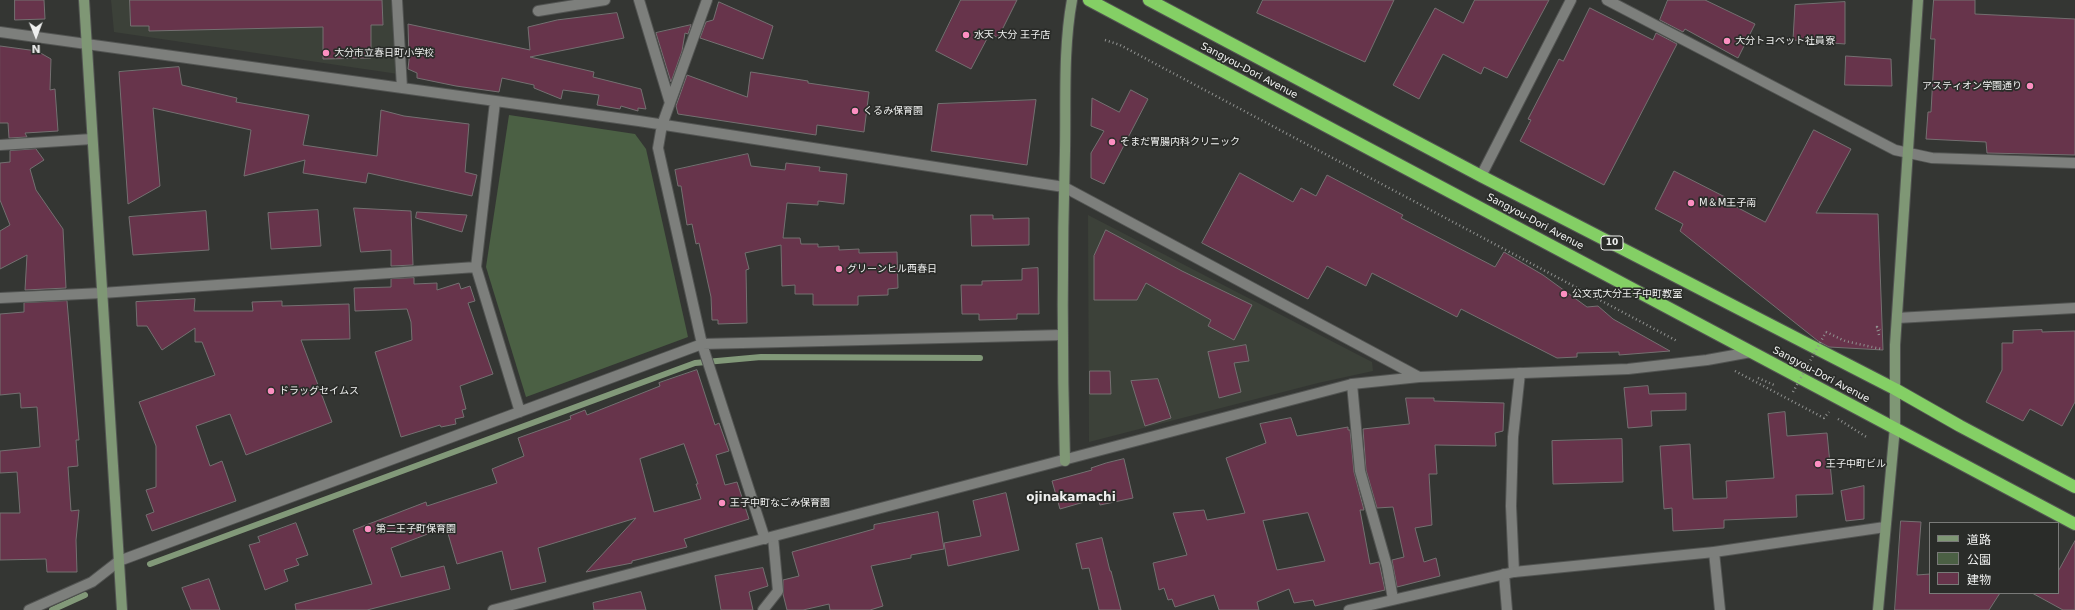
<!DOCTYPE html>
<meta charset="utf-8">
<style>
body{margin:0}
#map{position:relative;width:2075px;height:610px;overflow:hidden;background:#343633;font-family:"DejaVu Sans","Noto Sans JP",sans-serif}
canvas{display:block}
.legend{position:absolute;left:1929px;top:522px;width:130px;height:72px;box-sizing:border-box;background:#2a2c29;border:1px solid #797a78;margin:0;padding:5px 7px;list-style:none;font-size:12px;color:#eff0ef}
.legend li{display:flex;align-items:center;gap:8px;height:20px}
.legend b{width:20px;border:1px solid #797a78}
.north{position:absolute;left:16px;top:16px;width:40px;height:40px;-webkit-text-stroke:3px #2a2c29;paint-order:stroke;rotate:179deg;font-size:11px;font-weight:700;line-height:16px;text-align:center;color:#eff0ef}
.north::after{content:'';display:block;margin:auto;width:14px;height:18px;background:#eff0ef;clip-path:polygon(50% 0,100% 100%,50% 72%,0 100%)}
</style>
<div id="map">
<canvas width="2075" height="610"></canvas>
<ul class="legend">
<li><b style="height:5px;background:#7f9775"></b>道路</li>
<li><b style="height:11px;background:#4b6044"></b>公園</li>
<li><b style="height:11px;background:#67344b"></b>建物</li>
</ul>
<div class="north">N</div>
</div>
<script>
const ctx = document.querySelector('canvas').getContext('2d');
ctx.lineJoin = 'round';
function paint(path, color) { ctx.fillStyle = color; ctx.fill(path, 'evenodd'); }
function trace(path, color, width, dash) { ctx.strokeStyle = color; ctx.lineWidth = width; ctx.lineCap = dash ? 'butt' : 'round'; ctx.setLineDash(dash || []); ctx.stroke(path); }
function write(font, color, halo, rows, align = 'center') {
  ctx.font = font + ' "DejaVu Sans","Noto Sans JP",sans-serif'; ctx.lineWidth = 3.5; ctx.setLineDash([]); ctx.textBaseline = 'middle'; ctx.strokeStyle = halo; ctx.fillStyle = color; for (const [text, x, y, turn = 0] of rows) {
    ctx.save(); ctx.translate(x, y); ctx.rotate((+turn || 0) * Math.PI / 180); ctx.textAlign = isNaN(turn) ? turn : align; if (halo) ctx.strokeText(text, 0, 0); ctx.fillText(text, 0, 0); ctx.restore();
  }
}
paint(new Path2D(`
 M111,0h281l6,74 -284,-42z
 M1088,215l284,147 1,9 -55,12 -229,59z`), '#3c4139');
paint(new Path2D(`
 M509,115l126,19 11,15 42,188 -162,60 -40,-130z`), '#4b6044');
trace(new Path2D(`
 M150,564l545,-201 66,-6 219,1
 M52,610l33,-15`), '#829979', 6);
const building = new Path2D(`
 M15,0h29l1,19 -30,1z
 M130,0h252l1,25h-12v33l-48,1v-32l-174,4v-5h-18z
 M961,0h56l-19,38 -8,-5 -19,36 -35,-18z
 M1263,0h131l-29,62 -108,-49z
 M1475,0h74l-42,78 -23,-11 -3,7 -38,-20 -24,45 -26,-14 42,-77 28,15z
 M1668,0h37l50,24 -17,34 -53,-29 -2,3 -23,-12z
 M1934,0h41v14l100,5v136l-88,-2 -1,-11 -60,-3 2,-27h3l4,-73h-4z
 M719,2l54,24 -10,33 -63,-21 6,-16 7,-2z
 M1845,2v42l-52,-4 2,-35z
 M1590,8l63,32 3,-7 21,11 -73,141 -84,-44 11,-21 -3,-1 31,-60 4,2z
 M617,13l7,25 -94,19 64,15 -1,5 48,12 5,20 -8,-1v3l-17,-5 -1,3 -23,-4 2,-10 -36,-5 -2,9 -27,-11v-3l-32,-7 -3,14 -43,-6 -39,-8v-5l-9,-4 1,-9 -1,-36 122,26 -2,-23 29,-7z
 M691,25l-3,9 -3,-1 -3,18 -11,31 -15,-49z
 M0,46l37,5 14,8 -1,31 5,-1 3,42 -33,2 2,4 -18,1 -1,-15h-8z
 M1846,56l45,3 1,27 -47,-1z
 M179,67l3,18 55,13 -1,4 73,13 -6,30 74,11 4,-46 23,6 65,8 -4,48 12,3 -5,21 -104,-23 -2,10 -63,-10 2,-13 -61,16 7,-46 -98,-22 7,78 -32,18 -9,-132z
 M751,72l57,9v2l61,9 -5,40 -47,-7 -1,10 -138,-21 -2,-8 11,-31 60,22z
 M1131,90l17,9 -44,85 -13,-6v-25l13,-22 -13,-5 1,-28 27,14z
 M1036,100l-9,65 -96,-14 7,-47z
 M1814,130l37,19 -35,64 62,1 5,136 -54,-3 -11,-6 -138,-110 3,-7 -28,-15 19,-38 53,27 -2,3 40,21z
 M36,149l8,11 -14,9 6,21 27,39 3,59 -41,2 2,-35 -27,14v-38l10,-6 -10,-25v-37l10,-1v-11z
 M748,154l3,12 34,4 1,-7 34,4 -1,4 28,3 -3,30 -26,-3v4l-31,-2 -4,35h17l1,6h17v3l21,-1v4l20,-1v4l38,-1 1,36 -10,1v6l-30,1v9h-45v-11h-18v-9l-13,1 -1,-41 -36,8 4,16 -3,1 1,53 -29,1v-4h-6l-1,-23 -12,-54 -3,1 -4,-20 -5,1 -6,-39h-3l-3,-16z
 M1240,173l53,29 8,-14 15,8 11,-21 76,40 -2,3 94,49 9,-15 39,23 44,32 11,-1 15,13 57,32 -51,4v-3l-42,1v4l-20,1 -96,-49 -4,8 -85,-44 -6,13 -39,-20 -19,33 -106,-56z
 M354,208l57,3 2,54 -22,1v-16l-30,2z
 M318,210l3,36 -50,3 -3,-36z
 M206,211l3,39 -76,5 -4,-38z
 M417,212l50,3 -5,17 -46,-14z
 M971,215h22v4l36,-1v27l-57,1z
 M1106,230l76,41 70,34 -18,35 -26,-14 3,-6 -65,-37 -9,17h-43v-44z
 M1038,268l1,46h-22v5l-38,1v-6h-17l-1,-29h21v-4l40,-1v-11z
 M414,278v6l23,-1v7l22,-7 2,6 9,-3 5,15 -7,2 25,71 -33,12 6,23 -4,1 2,7 -9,2 1,5 -15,3 -1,-2 -39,12 -26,-85 37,-12 -1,-18 -4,-13 -52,2 -1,-23 37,-1v-8z
 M195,299l-1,12h59l-1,-9 30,-1v5l67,-2 1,35 -49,1 31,82 -86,33 -16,-41 -34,12 14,40 12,-5 14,40 -84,30 -6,-16 8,-3 -8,-22 10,-3v-41l-17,-44 76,-27 -13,-33h-7v-14l-33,22 -15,-24h-10l-1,-24z
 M67,301l12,139h-3l2,26 -10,1 3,44 8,-1 -3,30 1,32h-30l-1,-13 -46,1v-47h20l-3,-41 -17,1v-22l40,-4 -3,-40 -16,1 -1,-15 -20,2v-81l24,-2v-9z
 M2042,330v2l33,-1v71l-13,24 -32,-17 -7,12 -37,-19 16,-32v-27h11v-12z
 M1246,345l3,16 -15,2 7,29 -22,6 -11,-46z
 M697,370l18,55 4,-2 10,28 -13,4 9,30 12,-3 12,37 -65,20 3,8 -55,14v2l-46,9 50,-54 -98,30 8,34 -35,8 -9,-39 -45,13 -11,-37 -55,21 10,29 43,-11 6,23 -83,21h-71l-1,-6 77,-20 -19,-54 73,-28 1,4 70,-23 -5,-14 32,-13 -6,-18 53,-19 -1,-3 15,-6 2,5 73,-29 -1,-3zM684,444l14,40h-2l5,15 -47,13 -14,-53z
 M1090,371h20l1,23h-21z
 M1158,379l13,39 -26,8 -14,-45z
 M1648,386l1,8 37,-1v17l-35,1 1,15 -24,2 -4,-40z
 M1406,398h28v3l70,2 -1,28 -8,2 1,13 -61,-1 2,29h-8l3,51 -17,3 9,34 12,-4 4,18 -43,11 -5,-27 12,-3 -11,-50 -16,1 -11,-38 -3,-41 46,-5z
 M1785,412l2,24 40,-3 6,61 -37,1 1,22 -73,3v8l-51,3 -1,-23 -8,1 -4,-63 30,-2 3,55 34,-1 -1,-17 48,-3 -6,-64z
 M1291,418l6,18 51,-9v3h2l4,42 10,38h-4l10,54 9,-2 6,28 -70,16 -2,-6 -19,3 -5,-14 -32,13 2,8h-40l-5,-15 -39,12 -3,-8 -4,1 -4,-12 -5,2 -6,-27 34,-8 -14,-42 31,-3 3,10 38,-7 -19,-55 40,-15 -6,-19zM1308,513l17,48 -48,9 -14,-49z
 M1622,439l1,43 -70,2 -1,-43z
 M1124,459l9,39 -33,7 -2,-7 -38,11 -8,-28 40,-11 -1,-2 15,-5z
 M1864,486v33l-18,2 -5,-30z
 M1006,493l13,57 -71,16 -4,-23 37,-7 -8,-35z
 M938,512l6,37 -33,6v3l-40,8 12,40 -13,4h-40l-1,-6 -26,6h-16l-4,-16v-14l16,-4 -7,-24 82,-23v-4z
 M1901,521l20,1 -4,53 13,-1v19h70l-11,17h-94z
 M296,523l12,32 -12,4 3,6 -15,5 4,11 -23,9 -16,-45 11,-3 -2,-5z
 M1102,538l8,33h1l10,39h-22l-10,-42 -7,1 -6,-25z
 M2075,541v69h-12l-31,-17h26v-21z
 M763,568l5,18 -19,6 4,18h-32l-6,-34z
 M209,579l11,31h-29l-9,-22z
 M641,592l5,18h-52l-1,-7z`);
paint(building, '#67344b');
trace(building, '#747071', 1);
const lane = new Path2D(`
 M1352,384l8,87 27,95 6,33
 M1714,552l6,58
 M1514,572l-3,-66 2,-69 7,-64
 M1504,574l3,36
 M763,610l15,-19 -5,-54`);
const street = new Path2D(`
 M397,0l5,88
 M639,0l31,103
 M707,0l-45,125 -4,23 44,196 63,195
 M1607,0l288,150 37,8 143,5
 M538,11l67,-11
 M0,32l639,89 425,66 355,190
 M0,145l92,-6
 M1481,176l90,-176
 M476,267l44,145
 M0,298l102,-5 374,-26 19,-165
 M1897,318l178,-10
 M29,610l63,-28 27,-21 583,-217 360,-9
 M493,610l859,-226 67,-7 209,-8 79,-9 44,-8
 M1349,610l165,-38 200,-20 171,-25`);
const secondary = new Path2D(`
 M84,0l38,610
 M1065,461c-3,-104 -3,-207 0,-310 1,-50 -2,-102 7,-151
 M1878,610l17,-183v-82l23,-345`);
const highway = new Path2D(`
 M1089,0l986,524
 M1149,0l332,176 414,213 65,37 115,61`);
trace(lane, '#525452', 12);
trace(street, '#525452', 12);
trace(secondary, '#525452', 12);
trace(highway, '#525452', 14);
trace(new Path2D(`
 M1105,40l15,5 557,296
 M1826,332l19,9 36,8
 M1879,335l-2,-8 3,3
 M1735,371l89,47 5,-6
 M1758,378l16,7
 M1838,419l30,19`), '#919391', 2.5, [1, 3]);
trace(lane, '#7d7f7c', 10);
trace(street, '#7d7f7c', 10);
trace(secondary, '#7f9775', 10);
trace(highway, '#84cf65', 12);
trace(new Path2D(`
 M1793,392l33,-60`), '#919391', 2.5, [1, 3]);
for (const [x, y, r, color] of [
 [966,35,4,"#fc8fc1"],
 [1727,41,4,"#fc8fc1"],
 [326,53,4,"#fc8fc1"],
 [2030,86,4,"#fc8fc1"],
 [855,111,4,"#fc8fc1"],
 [1112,142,4,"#fc8fc1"],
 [1691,203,4,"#fc8fc1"],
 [839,269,4,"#fc8fc1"],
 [1564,294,4,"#fc8fc1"],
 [271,391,4,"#fc8fc1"],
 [1818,464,4,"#fc8fc1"],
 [722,503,4,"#fc8fc1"],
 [368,529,4,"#fc8fc1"]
]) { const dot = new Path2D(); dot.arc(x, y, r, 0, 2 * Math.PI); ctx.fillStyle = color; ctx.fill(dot); trace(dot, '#2a2c29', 1.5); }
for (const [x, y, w] of [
 [1612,243,22]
]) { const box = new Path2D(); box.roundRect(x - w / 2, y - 7, w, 14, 3); ctx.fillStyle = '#2a2c29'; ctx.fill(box); trace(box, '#eff0ef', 1); }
write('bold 9px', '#eff0ef', null, [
 ["10",1612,243]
]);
write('10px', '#eff0ef', '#2a2c29', [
 ["水天 大分 王子店",974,35],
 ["大分トヨペット社員寮",1735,41],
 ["大分市立春日町小学校",334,53],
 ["アスティオン学園通り",2022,86,"right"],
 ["くるみ保育園",863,111],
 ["そまだ胃腸内科クリニック",1120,142],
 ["M＆M王子南",1699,203],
 ["グリーンヒル西春日",847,269],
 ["公文式大分王子中町教室",1572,294],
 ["ドラッグセイムス",279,391],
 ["王子中町ビル",1826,464],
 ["王子中町なごみ保育園",730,503],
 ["第二王子町保育園",376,529]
], 'left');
write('10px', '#eff0ef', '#2a2c29', [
 ["Sangyou-Dori Avenue",1249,71,28],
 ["Sangyou-Dori Avenue",1535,222,28],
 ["Sangyou-Dori Avenue",1821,375,28]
]);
write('bold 12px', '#eff0ef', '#2a2c29', [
 ["ojinakamachi",1071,498]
]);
</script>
